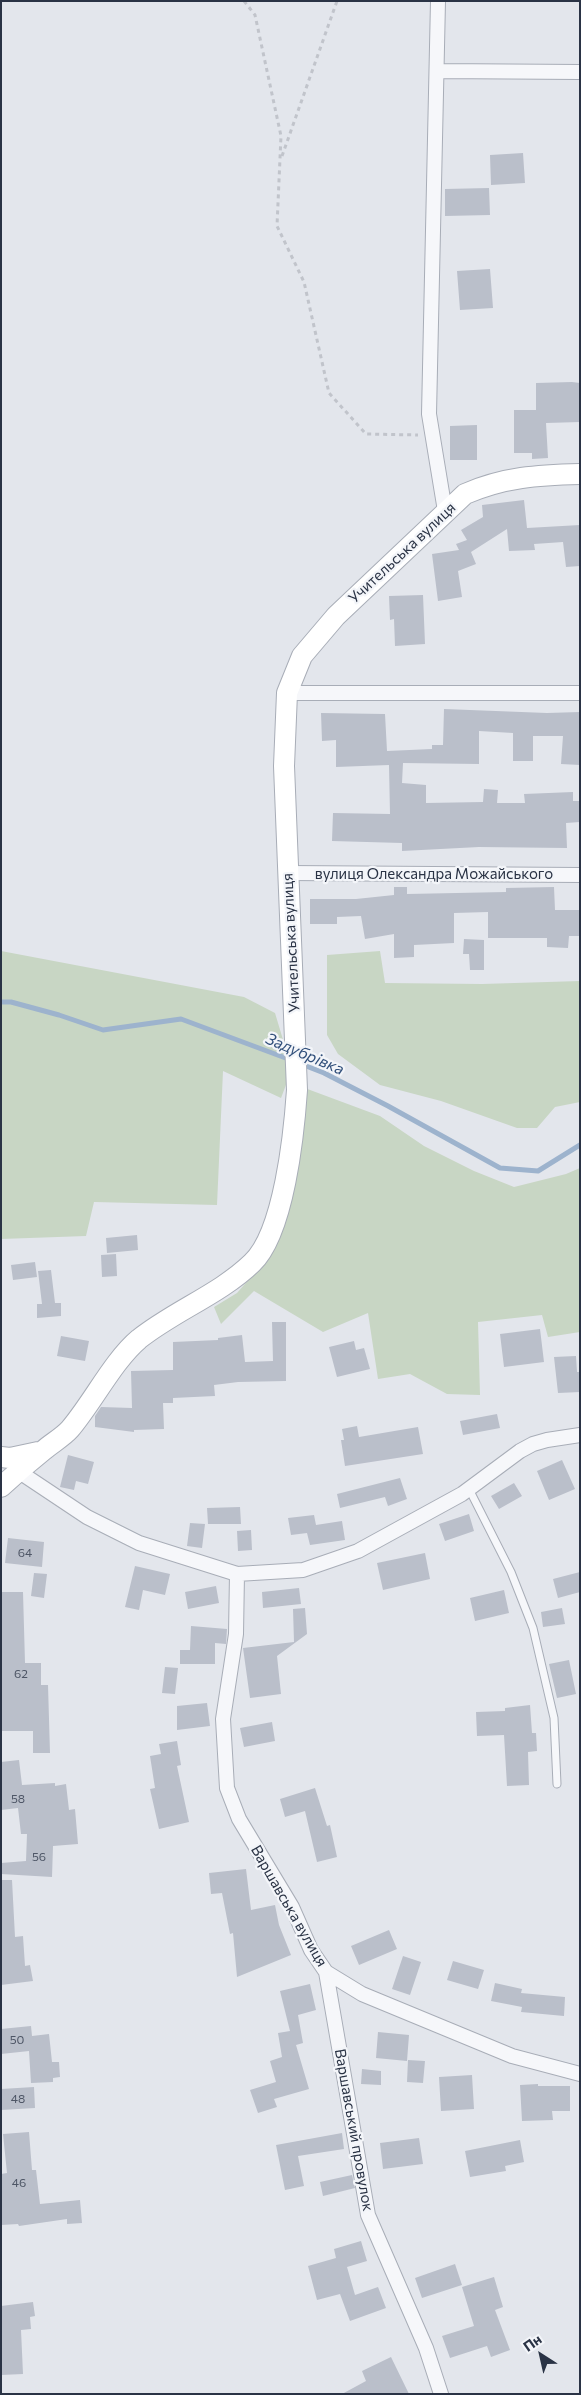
<!DOCTYPE html>
<meta charset="utf-8">
<style>
body{margin:0}
#map{position:relative;width:581px;height:2395px;overflow:hidden;background:#e3e6ec;font-family:Commissioner,sans-serif}
canvas{display:block}
.frame{position:absolute;inset:0;border:2px solid #2a3345;pointer-events:none}
.north{position:absolute;left:516px;top:2330px;width:50px;height:50px;-webkit-text-stroke:4px #f3f5f9;paint-order:stroke;rotate:325deg;font-size:14px;font-weight:700;line-height:20px;text-align:center;color:#2a3345}
.north::after{content:'';display:block;margin:auto;width:18px;height:22px;background:#2a3345;clip-path:polygon(50% 0,100% 100%,50% 72%,0 100%)}
</style>
<div id="map">
<canvas width="581" height="2395"></canvas>
<div class="frame"></div>
<div class="north">Пн</div>
</div>
<script>
const ctx = document.querySelector('canvas').getContext('2d');
ctx.lineJoin = 'round';
function paint(path, color) { ctx.fillStyle = color; ctx.fill(path, 'evenodd'); }
function trace(path, color, width, dash) { ctx.strokeStyle = color; ctx.lineWidth = width; ctx.lineCap = dash ? 'butt' : 'round'; ctx.setLineDash(dash || []); ctx.stroke(path); }
function write(font, color, halo, rows, align = 'center') {
  ctx.font = font + ' Commissioner,sans-serif'; ctx.lineWidth = 4.5; ctx.setLineDash([]); ctx.textBaseline = 'middle'; ctx.strokeStyle = halo; ctx.fillStyle = color; for (const [text, x, y, turn = 0] of rows) {
    ctx.save(); ctx.translate(x, y); ctx.rotate((+turn || 0) * Math.PI / 180); ctx.textAlign = isNaN(turn) ? turn : align; if (halo) ctx.strokeText(text, 0, 0); ctx.fillText(text, 0, 0); ctx.restore();
  }
}
paint(new Path2D(`
 M1,951l243,46 31,16 9,30 5,34 -8,21 -58,-27 -6,134 -123,-3 -8,34 -85,3z
 M380,951l5,32 97,1 98,-3v121l-25,5 -18,21h-20l-76,-27 -61,-16 -42,-31 -11,-19v-80z
 M302,1087l78,29 44,30 50,25 40,16 52,-13 14,-6v164l-32,5 -6,-22 -64,7 2,73 -33,-1 -37,-20 -32,5 -10,-66 -45,19 -69,-41 -33,33 -7,-17 23,-14 21,-24z`), '#c8d6c4');
trace(new Path2D(`
 M1,1002h10l48,13 44,15 78,-11 110,41
 M301,1064l23,9 64,33 112,62 38,3 42,-26`), '#9db3cd', 5);
paint(new Path2D(`
 M523,153l2,30 -34,2 -1,-30z
 M489,188l1,27 -45,1v-27z
 M490,269l3,39 -33,2 -3,-39z
 M572,382l8,1v39l-34,1 2,35 -16,1v-6h-18v-43h22v-27z
 M477,425v35h-27v-34z
 M524,500l3,28 53,-3v41l-14,1 -3,-25 -29,2 1,6 -26,1 -2,-22 -36,23 5,12 -18,7 4,26 -24,4 -6,-47 27,-4 -3,-6 11,-4 -6,-10 22,-13 -1,-12z
 M423,595l2,49 -30,2 -1,-27 -4,1 -1,-24z
 M444,709l103,4 33,-1v53l-19,-1 2,-28h-30v25h-20v-28l-34,-2v33l-76,-1 -1,20 24,2v18l57,-1 1,-13 14,1 -1,13h28l-1,-9 49,-2v9h7v21l-14,1 1,25 -88,-1 -77,4v-8l-70,-2 1,-28 57,1 -1,-49 -53,2v-27l-14,1 -1,-28 64,1 2,37 45,-2v-4h11z
 M394,887h13v7l99,-2v-4l48,-1 1,23h25v26h-11l-1,12 -21,-1v-9h-59v-26l-34,1v30l-40,2v12l-20,1v-24l-29,5 -4,-23 -24,1v7h-27v-25h46l38,-4z
 M464,939l20,1v30h-14l-1,-16h-6z
 M137,1235l1,15 -31,3 -1,-15z
 M116,1254l1,22 -15,1 -1,-22z
 M35,1262l2,15 -24,3 -2,-15z
 M51,1270l4,33h6v13l-24,2v-14h5l-4,-33z
 M272,1322h14v59l-48,1 -24,3 1,11 -42,2v5h-10l1,26 -30,1v2l-39,-5v-11l6,-9 31,1 -1,-37 42,-1v-28l45,-2v-2l24,-3 3,27 28,-1z
 M540,1329l4,33 -40,5 -4,-33z
 M61,1336l28,5 -4,20 -28,-5z
 M354,1341l2,9 8,-2 6,21 -33,8 -8,-30z
 M576,1356l1,16h3v20l-22,1 -4,-36z
 M497,1414l3,14 -37,7 -3,-14z
 M357,1426l2,11 59,-10 5,27 -78,12 -4,-26h3l-2,-11z
 M68,1455l26,7 -6,22 -12,-3 -2,9 -14,-3z
 M562,1460l13,29 -26,11 -12,-29z
 M400,1478l7,21 -19,7 -3,-9 -45,11 -3,-14z
 M514,1483l8,13 -23,13 -8,-13z
 M240,1507l1,17h-33l-1,-16z
 M469,1514l5,17 -29,10 -6,-17z
 M314,1515l2,10 26,-4 3,19 -35,5 -3,-12 -16,2 -3,-17z
 M190,1523l15,1 -3,24 -15,-2z
 M251,1530l1,20 -14,1 -1,-20z
 M8,1538l36,4 -2,25 -37,-4z
 M425,1553l5,26 -47,11 -6,-27z
 M135,1566l35,8 -5,21 -22,-5 -4,20 -14,-3z
 M580,1572v20l-22,6 -5,-19z
 M34,1573l13,1 -3,24 -13,-2z
 M216,1586l3,17 -31,6 -3,-17z
 M299,1588l2,16 -38,4 -1,-16z
 M504,1590l5,23 -34,8 -5,-23z
 M1,1592h22l2,71h16v22h7l2,68h-17v-22h-32z
 M305,1608l2,26 -30,22 4,38 -31,4 -7,-50 51,-6 -1,-33z
 M562,1608l3,16 -22,3 -2,-15z
 M191,1626l36,3 -1,15 -11,-1v21h-35v-14h10z
 M569,1660l7,34 -19,4 -8,-34z
 M165,1667l13,1 -3,26 -13,-1z
 M207,1703l3,23 -33,4v-24z
 M530,1705l2,28h4l1,18 -9,1 1,33 -22,1 -3,-51 -27,1 -1,-24 29,-1v-3z
 M272,1722l3,19 -31,6 -4,-19z
 M177,1741l4,24 -4,1 12,56 -30,7 -9,-40 5,-1 -5,-32 11,-2 -2,-10z
 M19,1760l3,25 33,-2v3l11,-2 3,26 6,-1 3,35 -25,2 -1,31 -51,-3v-11l25,-2 1,-27h-6l-3,-26 -17,2v-48z
 M315,1788l12,38 3,-1 7,32 -20,5 -12,-51 -20,6 -5,-18z
 M246,1869l5,41 24,-5 4,20 12,30 -54,22 -4,-44 -3,1 -8,-41 -11,1 -2,-21z
 M1,1880h11l3,57 8,-1 2,30 5,-1 3,16 -32,4z
 M389,1930l8,19 -38,16 -8,-19z
 M403,1956l18,6 -11,33 -18,-6z
 M453,1961l31,9 -6,19 -31,-9z
 M495,1983l27,6 -1,4 44,4 -1,19 -43,-4 1,-5 -31,-6z
 M310,1984l6,26 -18,5 5,28 -7,2 13,44 -35,10 3,8 -19,6 -8,-23 26,-8 -6,-21 12,-4 -4,-24 12,-2 -10,-40z
 M31,2026l1,10 17,-2 3,28h7l1,15 -7,1v4l-22,1 -2,-32 -28,3v-25z
 M378,2032l31,3 -2,26 -31,-3z
 M408,2060l17,1 -2,22 -16,-1z
 M362,2069l19,2v14l-20,-1z
 M472,2075l2,34 -33,2 -2,-34z
 M538,2084v2h32v25h-18l1,9 -31,1 -2,-36z
 M34,2087l1,21 -34,2v-21z
 M29,2132l3,38h4l4,34 40,-4 2,23 -15,1v-5l-48,7 -1,-2 -17,1v-51l6,-1 -4,-39z
 M342,2133l2,16 -46,7 6,30 -19,4 -9,-45z
 M419,2138l4,26 -40,5 -3,-26z
 M520,2140l4,22 -19,4 1,5 -36,6 -5,-26z
 M352,2175l3,13 -32,8 -3,-14z
 M361,2241l6,20 -20,6 8,28 23,-8 8,21 -36,13 -10,-27 -23,6 -9,-34 28,-8 -2,-9z
 M455,2264l7,21 -40,13 -7,-20z
 M494,2277l9,30 -8,3 15,40 -19,7 -4,-11 -37,12 -8,-22 32,-10 -12,-39z
 M33,2302l2,14 -5,1 1,12 -10,1 2,44 -22,1v-69z
 M391,2357l18,37h-67l24,-13 -4,-10z`), '#babfca');
const lane = new Path2D(`
 M469,1489l42,83 22,56 21,90 3,66`);
const street = new Path2D(`
 M438,1l-9,413 16,97
 M437,71l143,1
 M287,693h293
 M288,873l292,2
 M18,1471l69,46 52,26 98,31 66,-4 55,-19 31,-17 73,-40 58,-43 13,-7 14,-4 33,-5
 M237,1574l-1,60 -13,85 4,69 12,31 53,88 19,43 15,22 36,22 150,62 68,18
 M326,1972l42,243 58,133 15,46`);
const secondary = new Path2D(`
 M1,1457l9,1 28,-6
 M1,1487c14,-13 28,-25 43,-37 8,-7 19,-13 26,-21 23,-27 43,-68 69,-90 35,-28 81,-45 113,-76 32,-30 42,-129 45,-173l-13,-324 3,-73 15,-37 34,-40 129,-122c39,-17 73,-19 115,-20`);
trace(lane, '#a8adb7', 9);
trace(street, '#a8adb7', 16);
trace(secondary, '#a8adb7', 22);
trace(new Path2D(`
 M244,1l11,14 26,121 -4,90 27,56 25,111 37,41 52,1
 M282,156l55,-155`), '#c1c4cb', 3, [4, 4]);
trace(lane, '#f6f7fa', 7);
trace(street, '#f6f7fa', 14);
trace(secondary, '#fff', 20);
write('12px', '#4e5666', null, [
 ["64",25,1553],
 ["62",21,1674],
 ["58",18,1799],
 ["56",39,1857],
 ["50",17,2040],
 ["48",18,2099],
 ["46",19,2183]
]);
write('15px', '#2a3345', '#f3f5f9', [
 ["Учительська вулиця",402,553,-43],
 ["вулиця Олександра Можайського",434,874],
 ["Учительська вулиця",291,943,-93],
 ["Варшавська вулиця",289,1906,60],
 ["Варшавський провулок",354,2130,80]
]);
write('italic 16px', '#32507b', '#f3f5f9', [
 ["Задубрівка",305,1054,23]
]);
</script>
